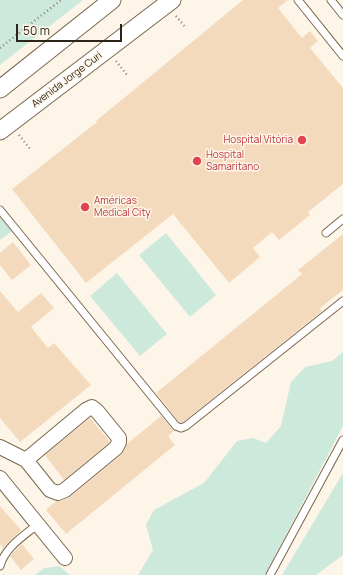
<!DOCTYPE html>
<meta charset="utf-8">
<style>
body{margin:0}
#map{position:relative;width:343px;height:575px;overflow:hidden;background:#fef5e9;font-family:Manrope,sans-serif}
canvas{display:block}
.scale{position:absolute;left:16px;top:24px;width:106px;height:18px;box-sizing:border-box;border:2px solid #2c2419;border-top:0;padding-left:5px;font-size:12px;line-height:14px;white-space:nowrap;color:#2c2419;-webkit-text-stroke:3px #fef5e9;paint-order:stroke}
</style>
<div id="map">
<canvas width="343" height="575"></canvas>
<div class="scale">50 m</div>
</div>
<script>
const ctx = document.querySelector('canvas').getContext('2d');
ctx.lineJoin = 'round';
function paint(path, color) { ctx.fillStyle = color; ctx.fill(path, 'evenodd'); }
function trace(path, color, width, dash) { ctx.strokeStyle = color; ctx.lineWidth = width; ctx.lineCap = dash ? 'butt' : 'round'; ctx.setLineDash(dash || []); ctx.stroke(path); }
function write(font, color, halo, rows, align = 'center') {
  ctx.font = font + ' Manrope,sans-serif'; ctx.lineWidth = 3; ctx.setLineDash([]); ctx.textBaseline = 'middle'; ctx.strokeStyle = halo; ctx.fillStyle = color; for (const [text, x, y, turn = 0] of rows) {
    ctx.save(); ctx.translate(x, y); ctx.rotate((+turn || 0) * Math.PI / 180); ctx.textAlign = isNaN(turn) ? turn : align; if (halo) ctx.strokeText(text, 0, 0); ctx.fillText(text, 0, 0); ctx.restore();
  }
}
paint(new Path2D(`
 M0,0h83l-83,65z
 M0,215l13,15 -13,10z
 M166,233l50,62 -26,22 -51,-62z
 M117,273l50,61 -27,22 -50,-60z
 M343,352v74l-78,149h-127l15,-25 -7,-25 8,-15 50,-27 33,-42 16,-3 13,5 15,-17 10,-44 14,-15 27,-6z
 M343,473v82l-27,20h-34z
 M59,566l11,9h-35l9,-7z`), '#cce9db');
paint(new Path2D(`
 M243,0h45l-10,8 24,30 8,-7 8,10 -8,7 33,40v96l-35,28 2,3 -31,25 -7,-8 -19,16 7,9 -31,26 -56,-69 -87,69 -74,-94 85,-67 -1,-1z
 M343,234v56l-23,18 2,3 -139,111h-4l-23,-29 146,-119 -4,-4z
 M13,242l18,23 -19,15 -12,-15v-12z
 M0,291l18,21 23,-19 13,15 -23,19 17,21 6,-5 37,42 -71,57 -20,-24z
 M161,416l13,15 -6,5 7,9 -109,89 -20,-24 10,-9h5l9,-4 51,-42 6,-11z
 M90,418l20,24 -46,38 -19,-25z
 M0,506l21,24 -18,18 -3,-4z
 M22,544l12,15 -13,11 -11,-14z`), '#f3dabd');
const service = new Path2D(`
 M298,0l45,56
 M331,0l12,15
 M0,210l176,216 5,2 5,-2 157,-125
 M326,233l17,-14
 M0,566c5,-19 24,-30 38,-42
 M270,575l73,-135`);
const minor = new Path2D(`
 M0,447l26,13 24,30 8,3 7,-3 51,-42 3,-6v-4l-22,-27 -5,-4 -6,3 -60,50
 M0,478l65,80`);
const tertiary = new Path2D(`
 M0,89l112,-89
 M0,131l172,-131`);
trace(service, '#7c684f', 9);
trace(minor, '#7c684f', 16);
trace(tertiary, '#7c684f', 19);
trace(new Path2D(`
 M176,16l10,12
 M0,48l61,-48
 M116,61l11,14
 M19,135l12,15`), '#8b8377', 2.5, [1, 3]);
trace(service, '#fff', 7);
trace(minor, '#fff', 14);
trace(tertiary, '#fff', 17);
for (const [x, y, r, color] of [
 [302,140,5,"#e0444e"],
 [197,161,5,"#e0444e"],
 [85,207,5,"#e0444e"]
]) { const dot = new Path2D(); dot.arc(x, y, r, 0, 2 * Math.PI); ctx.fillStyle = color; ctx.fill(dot); trace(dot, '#fef5e9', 1.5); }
write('10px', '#2c2419', '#fef5e9', [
 ["Avenida Jorge Curi",67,80,-37]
]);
write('10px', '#be3a42', '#fef5e9', [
 ["Hospital Vitória",293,140,"right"],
 ["Hospital",206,155],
 ["Samaritano",206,167],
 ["Américas",94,201],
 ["Medical City",94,213]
], 'left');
</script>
